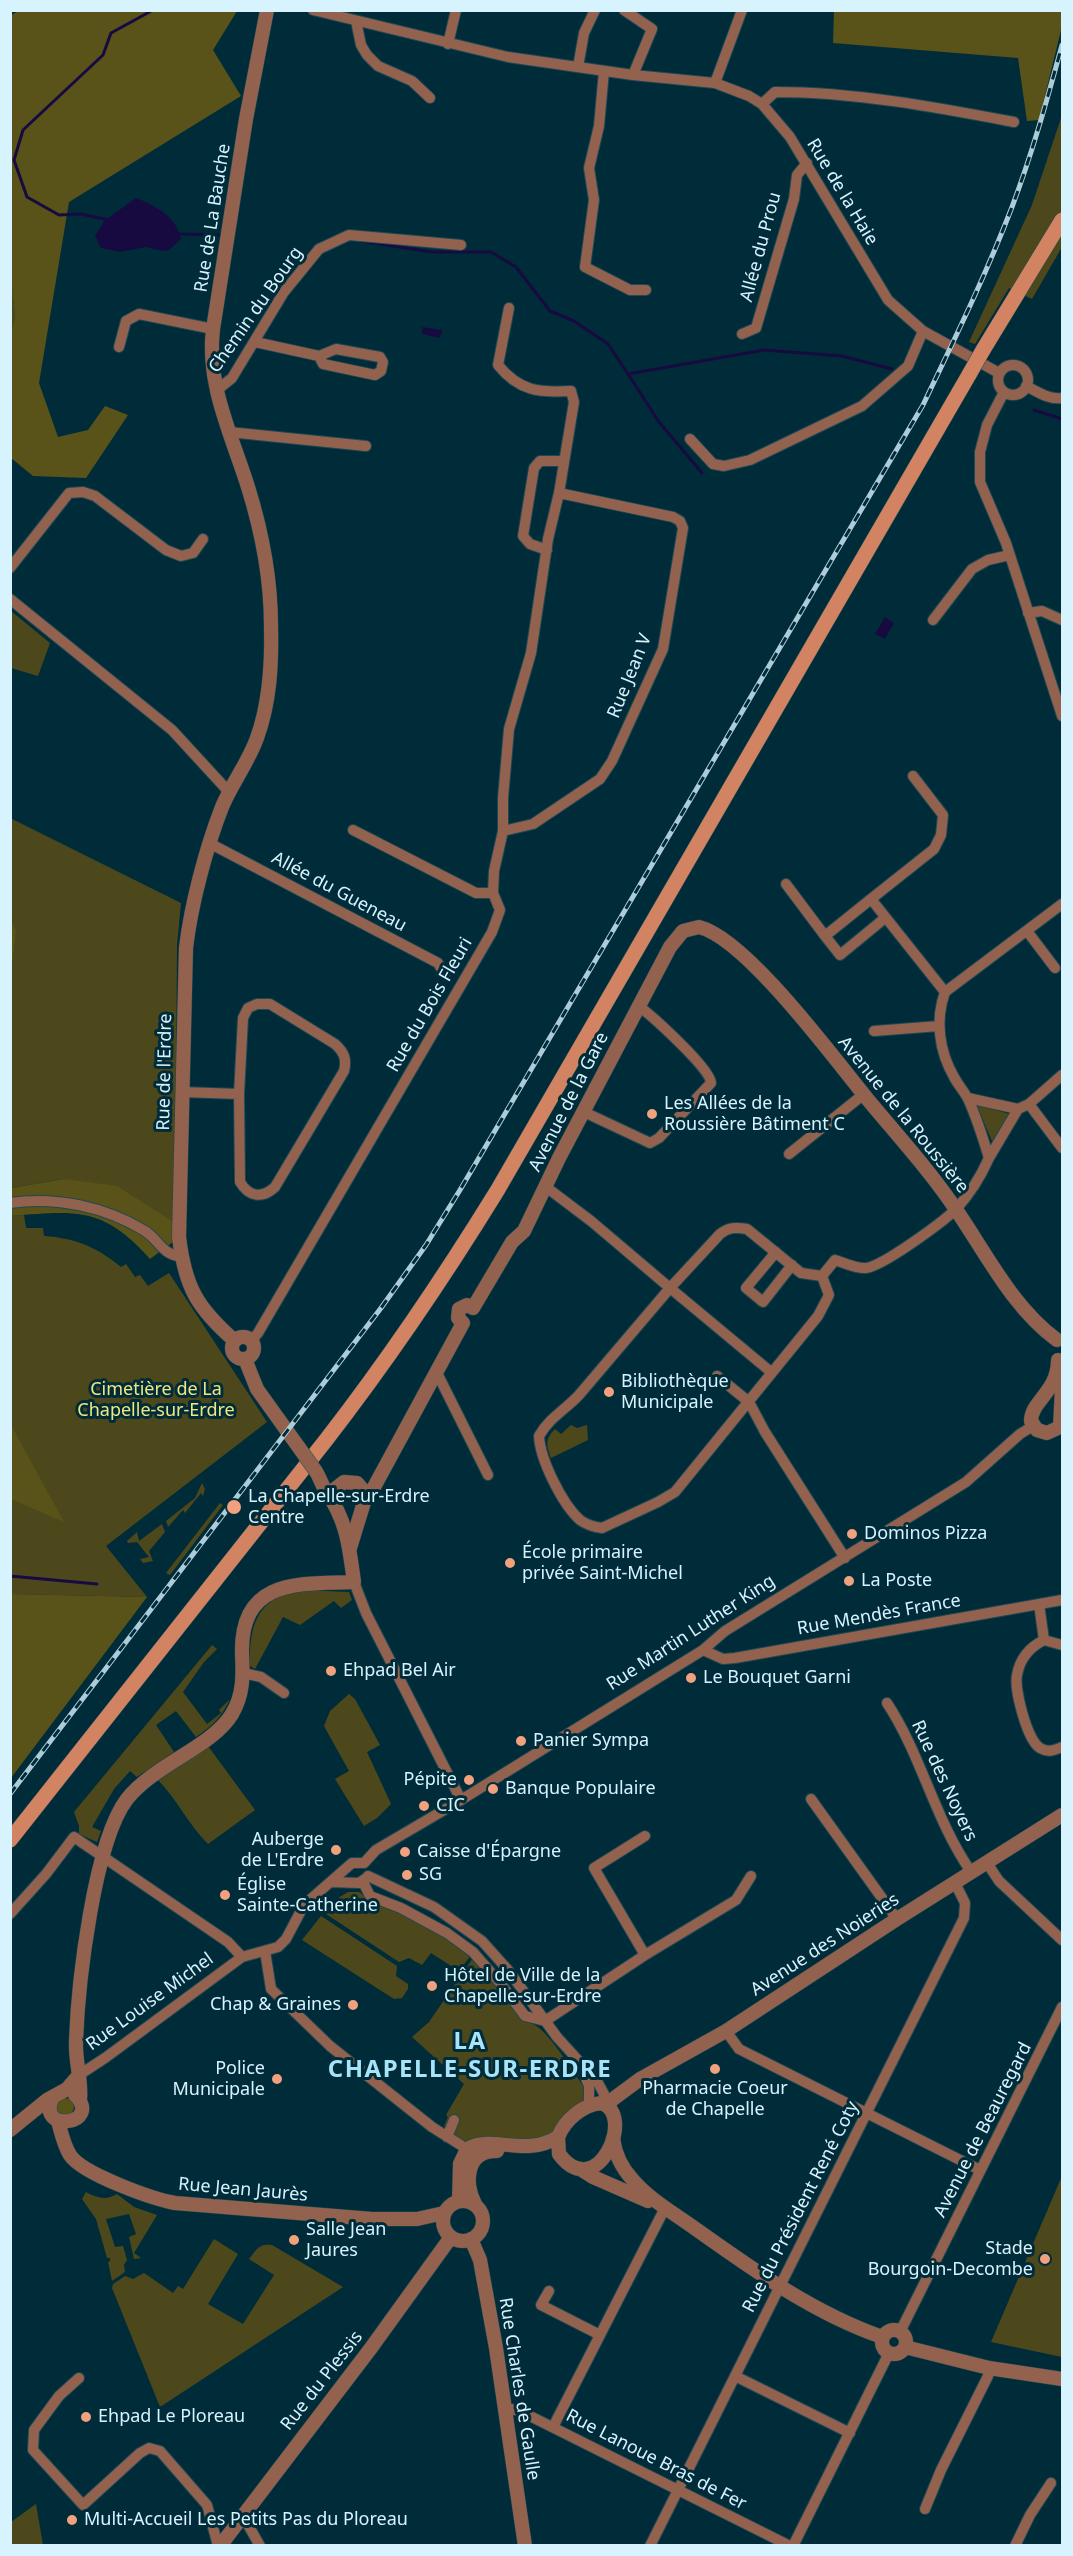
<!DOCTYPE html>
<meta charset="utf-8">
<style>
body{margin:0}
#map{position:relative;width:1073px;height:2556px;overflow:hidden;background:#002c39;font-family:"Noto Sans",sans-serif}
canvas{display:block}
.frame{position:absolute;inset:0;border:12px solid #d6f3fe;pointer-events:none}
</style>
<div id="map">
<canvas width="1073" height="2556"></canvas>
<div class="frame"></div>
</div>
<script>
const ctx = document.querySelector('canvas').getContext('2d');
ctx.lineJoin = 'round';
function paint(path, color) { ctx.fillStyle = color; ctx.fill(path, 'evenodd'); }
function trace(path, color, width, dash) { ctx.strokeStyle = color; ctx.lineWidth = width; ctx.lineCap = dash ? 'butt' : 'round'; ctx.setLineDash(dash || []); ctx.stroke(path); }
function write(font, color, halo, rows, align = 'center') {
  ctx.font = font + ' "Noto Sans",sans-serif'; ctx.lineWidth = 6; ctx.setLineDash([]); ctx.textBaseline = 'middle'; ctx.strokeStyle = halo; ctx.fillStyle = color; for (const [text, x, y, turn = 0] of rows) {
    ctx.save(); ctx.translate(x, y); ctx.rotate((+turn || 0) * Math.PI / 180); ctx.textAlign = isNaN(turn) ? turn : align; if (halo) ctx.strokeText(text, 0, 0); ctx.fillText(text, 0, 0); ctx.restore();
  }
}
paint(new Path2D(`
 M1062,115v132l-30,52 -23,-11 -34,56 -6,-2 63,-137z
 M11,271l4,45 -4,23z
 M11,611l39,32 -12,33 -27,-8z
 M10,818l171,85 -4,42 -2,278 -111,-44 -53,9z
 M976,1104l33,10 -17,27z
 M24,1215l2,13h17l1,8c31,2 53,11 77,31l5,-3 9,13 5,-2 8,11 21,-13 98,149 -161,124 41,51 -136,-3 -1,-378z
 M571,1425l6,3 10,-3 1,15 -37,18c-5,-13 -6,-19 4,-29l6,5z
 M202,1483l3,6 -2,7 -2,-3 -16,20 -2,-3 -15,17 -2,-6 29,-23z
 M220,1503l3,2 -53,70 -4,-2z
 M162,1524l3,8 -16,19 4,10 -10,2 -3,-4 9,-2 -12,-15 -9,1 -1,-2 10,-9 2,9z
 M299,1590l50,2 3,8 -11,8 -7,-7 -34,24 -17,-8 -28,52 -5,-3c-1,-40 6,-67 49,-76z
 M212,1645l5,4 -13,13 -21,30 24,32 14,-11 -2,-3 11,-11c-8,18 -18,27 -34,38l-20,-26 -20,14 18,27 -37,25 -7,-6 -16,18 -22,38 9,4 -4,11 -18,-8v-8l-5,-14z
 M349,1694l6,5 25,46 -13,7 24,52 -14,14 -13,8 -29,-47 14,-8 -25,-45 6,-15z
 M208,1746l47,64 -47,34c-20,-20 -31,-45 -51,-65z
 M348,1892h11l11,8 58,24 43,31 -12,16 -28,-18 -9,12 -13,-7 -10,4 -73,-48v-3l12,-13z
 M321,1916l76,50 -1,10 12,8v5l-6,9 -8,1 -92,-59z
 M473,1958l46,58c6,6 14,7 20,12 17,14 32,42 46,60l-3,18 -28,28 -16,8 -59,-3 -13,3 -14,-7 -3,-6 -5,-3 4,-9 -2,-2 18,-31 -52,-47 17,-15z
 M1062,2176v181l-71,-15z
 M86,2192c11,6 20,9 31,2l17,13 23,8 -23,38 7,5 -7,1 -5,-22 7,-3 -7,-20 -23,5 9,28 8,-1 4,14 -3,5 1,7 -13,9 -4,-19 2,-1v-3h-3l-11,-39 -14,-20z
 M214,2239l24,15 -30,50 35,20 31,-49 -25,-16c7,-9 10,-16 23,-14l71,42 -183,120 -48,-119 1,-4 12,-8 8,3 11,-6 29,20 5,-7 5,3z
 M36,2504l7,41h-32v-23z`), '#4d481b');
paint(new Path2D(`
 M20,10l217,1 -24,39 28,46 -172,106 -30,181 19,54 30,-7 17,-24 23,9 -42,63 -53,-2 -22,-18 -1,-119 5,-23 -5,-45v-255z
 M834,11h228v15l-23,94 -12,1 -9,-63 -185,-15z
 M10,920l6,11 -5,40h-1z
 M64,1179l53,7 58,37 -2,19 -23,17c-47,-53 -74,-48 -139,-43v-28z
 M11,1425l53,97 -53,-23z
 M11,1594l136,3 -136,181 -1,-184z
 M56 2107a9 9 0 1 1 18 0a9 9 0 1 1-18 0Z`), '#595319');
paint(new Path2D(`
 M136,198c20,8 40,18 45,41l-12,11 -7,1 -16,-4 -26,5 -19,-4 -6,-12 9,-15z
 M422,327l20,3 -2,8 -18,-4z
 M885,617l9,6 -9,16 -10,-5z`), '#160a41');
trace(new Path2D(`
 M109,220l-28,-6 -22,1 -32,-18 -13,-37 9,-30 80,-75 8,-22 42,-23
 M177,234l43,1
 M361,241l70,11h60l25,15 34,44 24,10 34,23 20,30 136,-24 78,6 50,13
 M628,374l31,48 43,51
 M1034,410l28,9
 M10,1576l87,8`), '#160a41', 3);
const minor = new Path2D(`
 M313,10l195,47 125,18 82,8 34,13 13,8 28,33 98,163 35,31 76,42
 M624,10l28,19 -19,46
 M356,21l5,24 6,10 11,11 34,15 18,17
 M448,44l8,-34
 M578,67l6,-34 11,-23
 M604,71l-5,55 -10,42 5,32 -9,67 45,23h16
 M715,83l27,-73
 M762,104l13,-12c80,0 160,15 239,30
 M742,334l14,-6 38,-129 3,-24 10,-12
 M255,342l64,14 17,-7 44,8 3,5 -2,9 -6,4 -52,-11 -4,-8
 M119,347l7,-26 13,-7 74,15
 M998 380a15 15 0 1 1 30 0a15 15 0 1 1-30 0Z
 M1026,386c12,6 23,14 36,12
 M217,390l15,-12 52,-86 35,-43 30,-14 112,10
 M1004,392l-17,33 -7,27v30l26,61 56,173
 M229,432l137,14
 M690,439l23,25 11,2 26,-6 112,-54 46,-40 15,-35
 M547,550l-17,-6 -7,-8 11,-68 6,-7h24
 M10,568l59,-75 14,-1 12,4 71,54 15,6 12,-3 10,-14
 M10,599l162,131 57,62
 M1028,613l14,-2 20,9
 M933,620l39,-51 16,-9 22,-5
 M353,830l123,63h17
 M503,831l30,-7 67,-45 12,-18 51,-112 20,-121 -3,-7 -7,-4 -114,-24
 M211,844l227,119 7,12
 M786,884l39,52
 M871,899l63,-50 7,-14 2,-20 -30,-39
 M885,918l-45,37 -15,-19 46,-37 74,93
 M1027,931l28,37
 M257,1004h13l65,40c9,8 12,15 9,27l-69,116c-13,12 -26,10 -35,-5l-1,-88 4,-76 5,-10z
 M874,1031l65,-5
 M182,1092l57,2
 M968,1098l50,11 -29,49
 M1029,1104l33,44
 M1018,1109l11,-5 33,-29
 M584,1112l66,31 9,-5 52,-55c0,-14 -58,-66 -71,-76
 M789,1154l75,-60
 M546,1187l45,34 79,67 -91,107c-14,15 -30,23 -40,41 1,23 23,68 41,84 7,5 14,7 22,8l56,-26 17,-10 143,-176 11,-21 -7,-19
 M10,1203c46,-7 96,4 135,28 15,10 16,23 37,26
 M776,1252l-30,36 17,14 29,-37
 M822,1276l13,-16c10,3 21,9 31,8 17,-2 77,-46 90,-59 14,-15 25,-33 33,-51 -6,-20 -12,-39 -20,-57 -4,-9 -11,-16 -15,-24 -15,-26 -19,-57 -9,-85l117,-88
 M251,1341l7,-8 234,-401 8,-22 -7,-17 1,-22 9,-40v-33l6,-69 22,-76 17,-114 11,-46 15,-91 -3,-11c-32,2 -52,0 -73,-26l11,-57
 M771,1372l-101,-84 50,-54c9,-7 16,-7 27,-5l54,44 21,3
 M437,1373l51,102
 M717,1376l32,26 16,30 80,126
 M354,1582l12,31 95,187
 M1039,1604l5,36
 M1062,1645l-18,-5c-14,7 -24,18 -27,35 -3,14 10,65 23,73 8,5 15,2 22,-1
 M703,1650l20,9 12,-1 327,-58
 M243,1673l18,4 23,16
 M887,1703c35,53 48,118 85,170
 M811,1799l86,120
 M645,1836l-51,32 51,87
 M364,1863l12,-13 85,-50 242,-150 22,-19 241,-149 54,-48 13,-8
 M987,1863l12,18 63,59
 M368,1876l66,31 48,34 26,29 49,67 40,44 7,13v10
 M331,1882l28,1 9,-6
 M363,1882l7,14 31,12 46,25 26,19 28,32 24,32 20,5
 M10,1914l36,-40 28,-37 154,105 14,15
 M265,1951l6,38 59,57 102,81 35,22
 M545,2021l100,-66 91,-55 15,-24
 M726,2031l13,18 241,121
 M583,2071l6,15v20
 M79,2075l26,-17 137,-101 36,-10 8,-8 18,-34 48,-42h12
 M447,2137l7,-17
 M549,2291l-8,14 59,30
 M900,2332l162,-325
 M735,2376l115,57
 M79,2378l-20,18 -25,34 -1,20 50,55 57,-52 9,-5 11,3 47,54 11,41
 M506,2408l14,3 270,135
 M553,2427l112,-219
 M925,2509l16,-39 47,-94 1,-8
 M242,2514l18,32
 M650,2546l314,-628 1,-15 -10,-20
 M793,2546l96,-193
 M1015,2546l15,-31 21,-32`);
const tertiary = new Path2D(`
 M473,1308l39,-66 12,-11 35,-73 111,-211 13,-16 16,-4c47,11 137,134 170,174 30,36 62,71 88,110 30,44 56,97 100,129
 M463,1323l-5,-5 1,-9 8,-4 6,3
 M232 1348a11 11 0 1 1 22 0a11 11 0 1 1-22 0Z
 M235,1341c-38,-33 -50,-54 -56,-104l7,-289c5,-43 20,-100 36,-141 10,-24 26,-44 35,-69 13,-36 15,-74 14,-112 0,-47 -9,-94 -23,-139 -16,-51 -42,-103 -35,-158l33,-210 21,-109
 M245,1359l12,30 43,60
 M1058,1360c0,32 -27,41 -27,61l6,9 10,3 13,-6 2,-40
 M333,1499l2,-10 9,-7 13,1 6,7 2,9 -15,49
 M365,1499l8,-10 90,-166
 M53,2097c-19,37 51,28 22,-2
 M80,2100c2,-20 -5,-38 -4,-59 2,-57 18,-199 51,-242 28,-35 85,-52 105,-85 12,-20 11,-40 10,-62 -1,-74 58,-68 112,-70 -5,-36 -7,-61 -28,-91 -5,-7 -6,-14 -11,-21
 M601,2103c36,10 -4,102 -42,51l-1,-17c7,-17 24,-32 43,-34z
 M607,2106l6,-7 27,-20 86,-48 171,-112 165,-104
 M58,2121c3,11 6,25 12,34 12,19 83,44 105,48l197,16h45l27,-6
 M10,2130l37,-30 20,-11 12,-14
 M613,2138c2,16 8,29 19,41 17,20 40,33 61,48 59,42 120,86 189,110
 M582,2170l11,7 55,24
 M443 2221a20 20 0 1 1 40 0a20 20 0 1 1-40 0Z
 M459,2201l1,-37 7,-15c27,-15 57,9 91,-12
 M475,2204c-11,-22 -9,-54 22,-53
 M471,2239l9,21 16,88 29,198
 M882 2342a12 12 0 1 1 24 0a12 12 0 1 1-24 0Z
 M905,2347l84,21 73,11
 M220,2546l151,-198 80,-111`);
const secondary = new Path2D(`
 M983,350l79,-130
 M10,1840l316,-400c62,-80 118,-163 171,-249l473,-818`);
trace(minor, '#1e4855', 12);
trace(tertiary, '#1e4855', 15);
trace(secondary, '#1e4855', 16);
trace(minor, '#93624e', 10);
trace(tertiary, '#93624e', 14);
trace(secondary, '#d18362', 15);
const rail = new Path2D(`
 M10,1794l371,-486 45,-63 34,-55 463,-785c31,-65 63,-130 89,-198 20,-53 35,-107 50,-162`);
trace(rail, '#acccd8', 5);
trace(rail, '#002c39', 3, [9]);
const tertiaryBridge = new Path2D(`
 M300,1449l15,21`);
const secondaryBridge = new Path2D(`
 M970,373l13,-23`);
trace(tertiaryBridge, '#1e4855', 15, []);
trace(secondaryBridge, '#1e4855', 16, []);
trace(tertiaryBridge, '#93624e', 14);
trace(secondaryBridge, '#d18362', 15);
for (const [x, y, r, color] of [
 [652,1114,6,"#f2a17e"],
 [609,1392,6,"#f2a17e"],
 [234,1507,8,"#f2a17e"],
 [852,1534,6,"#f2a17e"],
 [510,1563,6,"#f2a17e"],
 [849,1581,6,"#f2a17e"],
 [331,1671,6,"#f2a17e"],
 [691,1678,6,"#f2a17e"],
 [521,1741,6,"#f2a17e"],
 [469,1780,6,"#f2a17e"],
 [493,1789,6,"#f2a17e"],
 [424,1806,6,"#f2a17e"],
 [336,1850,6,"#f2a17e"],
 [405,1852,6,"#f2a17e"],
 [407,1875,6,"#f2a17e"],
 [225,1895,6,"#f2a17e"],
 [432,1986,6,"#f2a17e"],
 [353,2005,6,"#f2a17e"],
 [715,2069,6,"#f2a17e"],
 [277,2079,6,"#f2a17e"],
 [294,2240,6,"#f2a17e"],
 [1045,2259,6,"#f2a17e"],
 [86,2417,6,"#f2a17e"],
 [72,2520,6,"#f2a17e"]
]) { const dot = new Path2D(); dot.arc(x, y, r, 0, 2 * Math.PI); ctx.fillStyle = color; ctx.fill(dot); trace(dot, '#002c39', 2); }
write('18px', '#d6f3fe', '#002c39', [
 ["Rue de la Haie",842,192,59],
 ["Rue de La Bauche",213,218,-81],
 ["Allée du Prou",761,247,-75],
 ["Chemin du Bourg",256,310,-55],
 ["Rue Jean V",630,676,-68],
 ["Allée du Gueneau",339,892,28],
 ["Rue du Bois Fleuri",430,1005,-60],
 ["Rue de l'Erdre",165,1072,-89],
 ["Avenue de la Gare",569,1102,-63],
 ["Avenue de la Roussière",903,1115,51],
 ["Rue Mendès France",879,1615,-10],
 ["Rue Martin Luther King",691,1633,-33],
 ["Rue des Noyers",944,1781,65],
 ["Avenue des Noieries",825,1945,-33],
 ["Rue Louise Michel",150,2002,-36],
 ["Avenue de Beauregard",983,2130,-63],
 ["Rue Jean Jaurès",243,2190,5],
 ["Rue du Président René Coty",801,2207,-63],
 ["Rue du Plessis",322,2381,-52],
 ["Rue Charles de Gaulle",519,2389,81],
 ["Rue Lanoue Bras de Fer",656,2460,27]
]);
write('18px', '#d6f3fe', '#002c39', [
 ["Les Allées de la",664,1104],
 ["Roussière Bâtiment C",664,1125],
 ["Bibliothèque",621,1382],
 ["Municipale",621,1403],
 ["La Chapelle-sur-Erdre",248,1497],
 ["Centre",248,1518],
 ["Dominos Pizza",864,1534],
 ["École primaire",522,1553],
 ["privée Saint-Michel",522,1574],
 ["La Poste",861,1581],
 ["Ehpad Bel Air",343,1671],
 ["Le Bouquet Garni",703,1678],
 ["Panier Sympa",533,1741],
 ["Pépite",457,1780,"right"],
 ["Banque Populaire",505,1789],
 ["CIC",436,1806],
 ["Auberge",324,1840,"right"],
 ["de L'Erdre",324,1861,"right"],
 ["Caisse d'Épargne",417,1852],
 ["SG",419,1875],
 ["Église",237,1885],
 ["Sainte-Catherine",237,1906],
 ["Hôtel de Ville de la",444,1976],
 ["Chapelle-sur-Erdre",444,1997],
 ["Chap & Graines",341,2005,"right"],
 ["Police",265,2069,"right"],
 ["Municipale",265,2090,"right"],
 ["Pharmacie Coeur",715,2089,"center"],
 ["de Chapelle",715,2110,"center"],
 ["Salle Jean",306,2230],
 ["Jaures",306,2251],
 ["Stade",1033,2249,"right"],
 ["Bourgoin-Decombe",1033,2270,"right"],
 ["Ehpad Le Ploreau",98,2417],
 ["Multi-Accueil Les Petits Pas du Ploreau",84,2520]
], 'left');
write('18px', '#f0e67d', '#002c39', [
 ["Cimetière de La",156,1390],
 ["Chapelle-sur-Erdre",156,1411]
]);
ctx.letterSpacing = '1.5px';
write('bold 24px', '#a7e3f9', '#002c39', [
 ["LA",470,2042],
 ["CHAPELLE-SUR-ERDRE",470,2070]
]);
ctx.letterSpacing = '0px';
</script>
